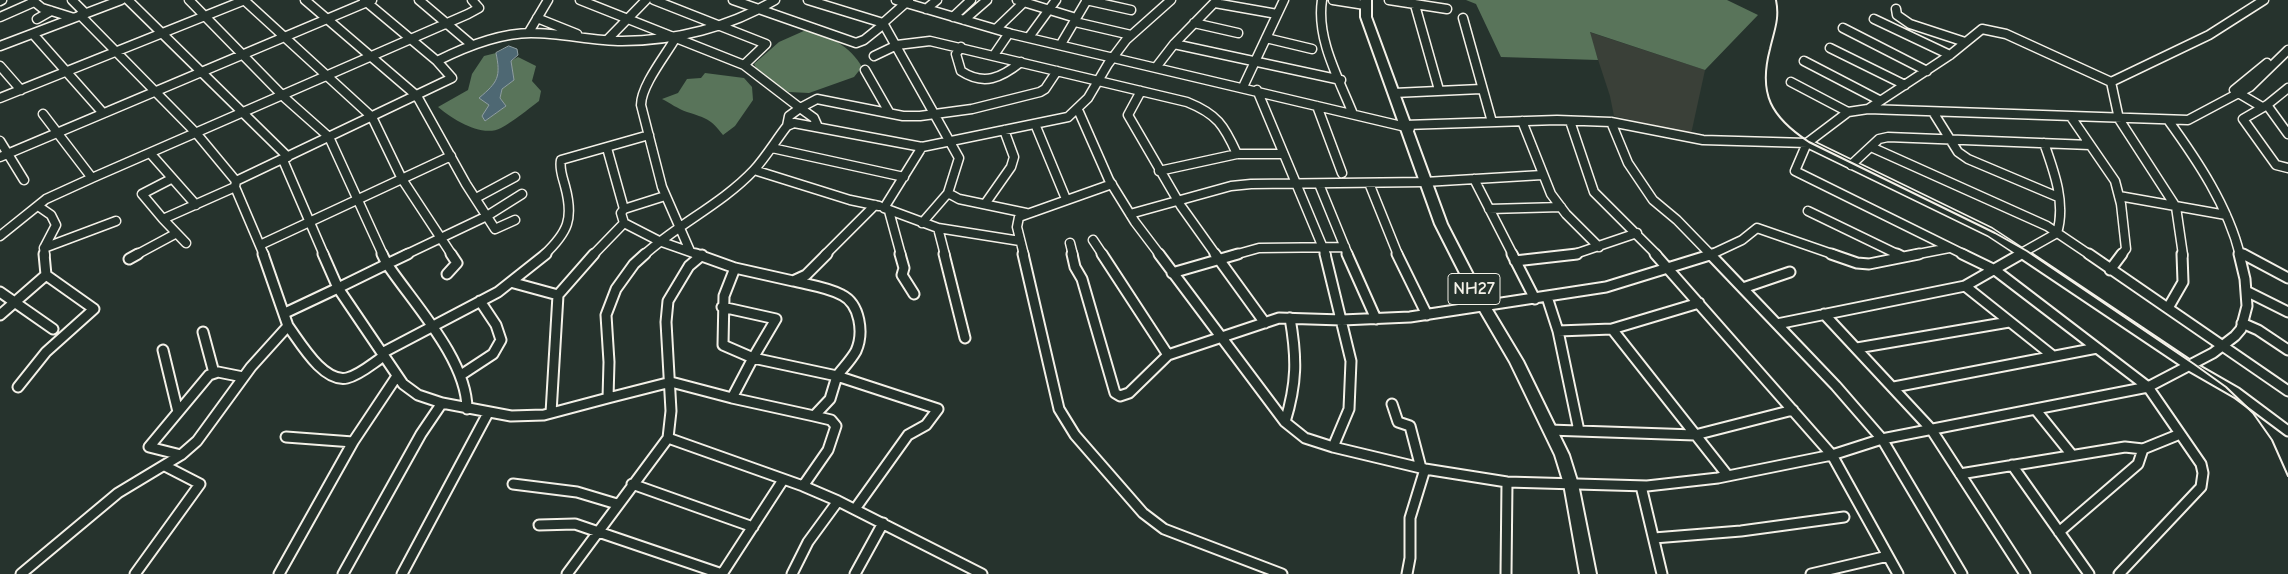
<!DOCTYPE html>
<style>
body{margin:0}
canvas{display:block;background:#26332d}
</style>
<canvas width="2288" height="574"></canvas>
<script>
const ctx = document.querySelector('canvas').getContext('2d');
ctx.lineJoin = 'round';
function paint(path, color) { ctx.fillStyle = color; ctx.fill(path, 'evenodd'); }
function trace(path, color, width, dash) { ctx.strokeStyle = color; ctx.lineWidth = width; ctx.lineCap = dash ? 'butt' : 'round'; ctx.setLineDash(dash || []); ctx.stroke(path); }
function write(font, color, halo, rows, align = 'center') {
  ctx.font = font + ' "Comic Neue",sans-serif'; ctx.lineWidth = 4.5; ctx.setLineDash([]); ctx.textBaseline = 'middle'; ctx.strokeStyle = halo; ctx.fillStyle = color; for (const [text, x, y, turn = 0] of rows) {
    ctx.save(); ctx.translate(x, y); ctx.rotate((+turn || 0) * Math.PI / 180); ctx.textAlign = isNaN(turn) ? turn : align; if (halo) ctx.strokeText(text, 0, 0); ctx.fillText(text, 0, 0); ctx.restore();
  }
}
paint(new Path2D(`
 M1589,32l116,38 -14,64 -77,-18 -4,-20z`), '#3a4038');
paint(new Path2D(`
 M1466,0h261l31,15 -53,55 -115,-38 8,28 -97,-3 -25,-53z
 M806,30c22,4 45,17 56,37l-8,10 -45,16 -20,-1 -28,-15 -7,-13 25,-22z
 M496,53c5,24 2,29 -16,45l9,7 -4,16 21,-15 -6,-8 2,-9 12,-9 -3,-19 7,-4 18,9 -4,15 9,10 -2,10c-12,9 -25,20 -38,27 -19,10 -49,-9 -63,-21l30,-17 4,-16 12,-18z
 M705,73l39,5 8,9 1,13 -18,26 -12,9c-12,-16 -17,-17 -36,-23 -9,-3 -17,-9 -25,-13l16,-6 9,-14 14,-1z`), '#59745a');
const water = new Path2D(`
 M509,46l8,3 1,6 -7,6 3,19 -12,9 -2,9 6,8 -21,15 -3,-5 7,-11 -10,-7c19,-16 22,-21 17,-45z`);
paint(water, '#4e6873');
trace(water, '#909fa2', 1);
const minorFar1 = new Path2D(`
 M32,0l10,8 32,10
 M72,0l13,13
 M128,0l160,157
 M189,0l96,98 44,39 54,118
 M244,0l128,117 30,62 50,76
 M305,0l112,96 49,88 29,45 20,-9
 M364,0l73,61
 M419,0l53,45
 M580,0l164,65 56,43 17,-9 86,17h17l52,-7 68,-17 5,-3 12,-18
 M654,0l112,44 -22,21
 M733,0l123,43 8,-3 20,-16
 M808,0l75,23
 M896,0l116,34 398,94
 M909,0l-26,23 76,135 -11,35 11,6 67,14
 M1017,0l59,18
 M1086,0l45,10
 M1322,0c-6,39 17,79 31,114
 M1333,0l32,5
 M1389,0l58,9
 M0,1l2,-1
 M1215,3l62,11
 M1415,5l24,85
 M926,9l11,-9
 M1896,9l1,6 13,9 55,18
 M80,15l117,119 39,47 -1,6 29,68
 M0,17l34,-15
 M953,17l18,-17
 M537,18l40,16
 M1463,18l29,104
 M37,19l14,-8
 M1874,19l76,36
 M964,20l23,-20
 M1075,22l56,13
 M1194,23l44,10
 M1843,28l84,43
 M996,29l28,-27
 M529,32l19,-32
 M33,34l70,79
 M1029,37l27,-37
 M1266,38l46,11
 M675,39c-10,17 -34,47 -34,66l21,82 28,64
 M607,40l39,-40
 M1061,44l26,-44
 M1174,44l167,36
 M0,46l121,-46
 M961,47l-5,7 5,17c23,15 40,7 60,-9
 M1830,48l75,37
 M994,55l15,-22
 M874,56l23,-11 33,-4 257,61c30,12 37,23 50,52
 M1804,61l75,39
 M0,66l21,24
 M1157,66l17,-22 43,-44
 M865,70l24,42
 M1791,82l57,30
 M1243,87l41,-87
 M2288,88l-21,17 -24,14 33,46 12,3
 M1257,90l69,165
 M2234,90l33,-27
 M1141,91l-13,24 53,91 35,49
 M2235,91l27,16
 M1394,93l87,-4
 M0,98l245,-98
 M2267,105l21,29
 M1317,106l25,67
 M1868,109l82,-54 32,-26 24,5 105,48
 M1079,112l30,68 26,42 25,33
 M1933,112l25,40 10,7 90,38
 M2071,117l44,64 6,23 5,45 -5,6
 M2168,120c29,40 60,86 72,135
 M1522,121l29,73 15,20 33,33
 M1570,121l24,71 63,63
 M1611,122l17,41 25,37 24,20 34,35
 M1035,124l31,75
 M1405,125l152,-5 54,2 92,18 104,3 41,-31 20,-3 320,11 62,-33 38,-37
 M787,126l2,-10 11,-8 14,10 4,9
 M0,141l24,39
 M922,147l-38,61 54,20 82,13
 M1871,147l176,79 43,29
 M607,148l17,61
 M772,148l132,29
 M150,153l46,52
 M0,157l372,-157
 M283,160l41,95
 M1851,165l28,-26 9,-2 202,8
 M754,170l96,30 29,6
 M1159,171l78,-17h45
 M92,178l376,-164 11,-6 -7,-8
 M1474,179l39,76
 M236,181l216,-103 -15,-17c28,-14 62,-28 94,-28 31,0 61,8 91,8 53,0 108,-14 153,-41
 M1369,183l29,72
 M1319,184l29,71
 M2119,196l107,19
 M476,198l39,-21
 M985,204l26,-37 3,-10 -10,-27
 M38,206l13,9 5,10 -12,23 1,7
 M1489,209l72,-2
 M889,211l12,44
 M1808,211l91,44
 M1130,214l101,-28 20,-2 174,-2 117,-7
 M163,219l-21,-25 29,-15
 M624,223l35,18 40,14
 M922,223l26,-30
 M938,228l7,27
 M0,236l46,-37 46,-21 -49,-64
 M1093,240l10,15
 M186,243l-23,-24 72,-32
 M1070,243l3,12
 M260,245l191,-89
 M44,248l72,-27
 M2239,252l6,3
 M136,255l39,-21
 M405,255l82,-39 35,-22
 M544,255c24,-23 30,-36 21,-69 -2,-8 -6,-17 -4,-26l88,-25
 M593,255l31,-32 -3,-10 3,-4 41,-13
 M644,255c34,-31 78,-51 110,-85 12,-13 22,-30 33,-44l7,-3 128,24 146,-30 20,-19 20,-34 18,-24 45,-40
 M825,255l50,-50
 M1024,255l-7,-28 2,-10 93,-33
 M1234,255l25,-7 86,-1
 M1572,255l65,-22
 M1710,255l32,-15 15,-12 78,27
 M1913,255l36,-7
 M1965,255l-170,-84 12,-28 183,89 35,23
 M2018,255l39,-22c9,-30 -3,-62 -13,-90
 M2183,255l-7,-48 -57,-88 -8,-37 98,-47 55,-35`);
const minor = new Path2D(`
 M382,254l5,10 -49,24 65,96 15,11 24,8 69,13 33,-1 64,-17 1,-36 -3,-47 10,-26 18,-25 11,-10
 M408,254l-21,10c27,40 80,96 80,145
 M696,254l39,14 58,13 13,-6 21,-21
 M900,254l4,14 -2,7 12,19
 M944,254l21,84
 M1023,254l36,155 16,26 68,78 21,16 118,45
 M1072,254l3,13 7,12 33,114 5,3 9,-3 39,-38
 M1102,254l66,101 111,-37 63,2 68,-3 196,-30 107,-33
 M1159,254l126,168 20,16 28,9 92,22 82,13 140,4 71,-8 114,-23 50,-16 266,-52 65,-34 22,-17 6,-7 6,-23 -2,-27 -6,-25
 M1215,254l50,69
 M1325,254l26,107 -2,48 -16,38
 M1347,254l29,65
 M1397,254l30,61
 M1512,254l23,45
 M1655,254l177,201 66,119
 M1710,254l126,132 46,53 80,135
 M1831,254l26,9 12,1 50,-10
 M1897,254l6,3
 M1962,254l33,16 153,117 53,77 2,9 -2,14 -82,87
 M2023,254l167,112 47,27 51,38
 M2089,254l199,137
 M2243,254l45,24
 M129,259l9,-5
 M1515,261l62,-7
 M2110,270l12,-16
 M1172,273l66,-19
 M447,274l10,-11 -6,-9
 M793,281c16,4 34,6 49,14 18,9 22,38 14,56 -5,9 -13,17 -19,25l101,33 -12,16 -18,10 -53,74
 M514,283l44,12
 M1965,286l88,70
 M1743,288l47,-16
 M2246,291l42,21
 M0,292l53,37
 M1547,297l11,34 21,100
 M722,307l54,12 -23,39 84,18 -7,23 -16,17 -82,-18
 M2168,308l15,-26 -1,-28
 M285,313l53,-25 -15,-34
 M1824,314l107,115 94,145
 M0,315l46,-40
 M2242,323l16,7 30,20
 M1777,324l188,-38 56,-32
 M288,326c12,16 35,57 59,52 13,-3 26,-15 37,-22
 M1612,329l116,147
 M1558,331l54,-2 87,-26
 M203,332l11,41
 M1857,348l152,-26
 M163,350l15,62
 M382,353l116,-61 48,-38
 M461,375l32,-21 8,-14 -5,-15 -16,-24
 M18,387l28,-35 48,-43 -48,-34 -2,-21
 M1894,387l203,-39
 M608,398l63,-16 61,16 21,-40 -30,-13 1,-49 11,-28
 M1392,404l6,18 12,4 11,42
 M2035,409l37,46
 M551,413l7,-118 36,-41
 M1285,422c12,-39 12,-64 5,-104
 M1549,430l146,5 98,-25
 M286,437l67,5 44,-66
 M668,438l135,48 35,15 144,73
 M181,455l-32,-8 60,-72 9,-3 25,5
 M2012,465l77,109
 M1960,474l165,-27 18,2
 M513,484l64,8 40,12
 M632,484l121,43
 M803,486l25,-36 8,-24 -5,-6 -17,-4
 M1641,486l21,88
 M539,525l36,-1 147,50
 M2059,532l79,-68 5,-15 37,-15
 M1654,538l87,-7 103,-14
 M21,574l97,-81 63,-38 16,-14 54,-74 37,-41 -25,-72
 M135,574l65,-90 -35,-18
 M279,574l74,-132
 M343,574l78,-140 21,-31
 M402,574l86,-161
 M567,574l101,-136 3,-27 -5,-89 2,-21 21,-35 13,-11
 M722,574l61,-94
 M792,574l16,-32 30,-41
 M855,574l28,-51
 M1407,574l3,-16v-40l15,-49
 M1506,574l1,-92
 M1811,574l77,-18`);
const highway = new Path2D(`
 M1361,0h10v17l76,207 37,72 39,65 46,94 9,29 18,90h-16l-16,-90 -9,-29 -45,-93 -38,-65 -37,-73 -74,-207z`);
trace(minorFar1, '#f4f1e8', 11);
trace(minor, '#f4f1e8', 13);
trace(highway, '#f4f1e8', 4);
trace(minorFar1, '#26332d', 8);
trace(minor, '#26332d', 9);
paint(highway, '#26332d');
trace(new Path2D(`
 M1776,0c4,19 -2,31 -6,49 -12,45 1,68 39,93l186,91 32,18 167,113 32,23 27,26 19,27 16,36`), '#f4f1e8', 2);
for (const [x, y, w] of [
 [1474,289,52]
]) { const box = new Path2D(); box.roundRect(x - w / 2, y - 15.5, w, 31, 4); ctx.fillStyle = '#26332d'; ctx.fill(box); trace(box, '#f4f1e8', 1); }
write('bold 18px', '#f4f1e8', null, [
 ["NH27",1474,289]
]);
</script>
